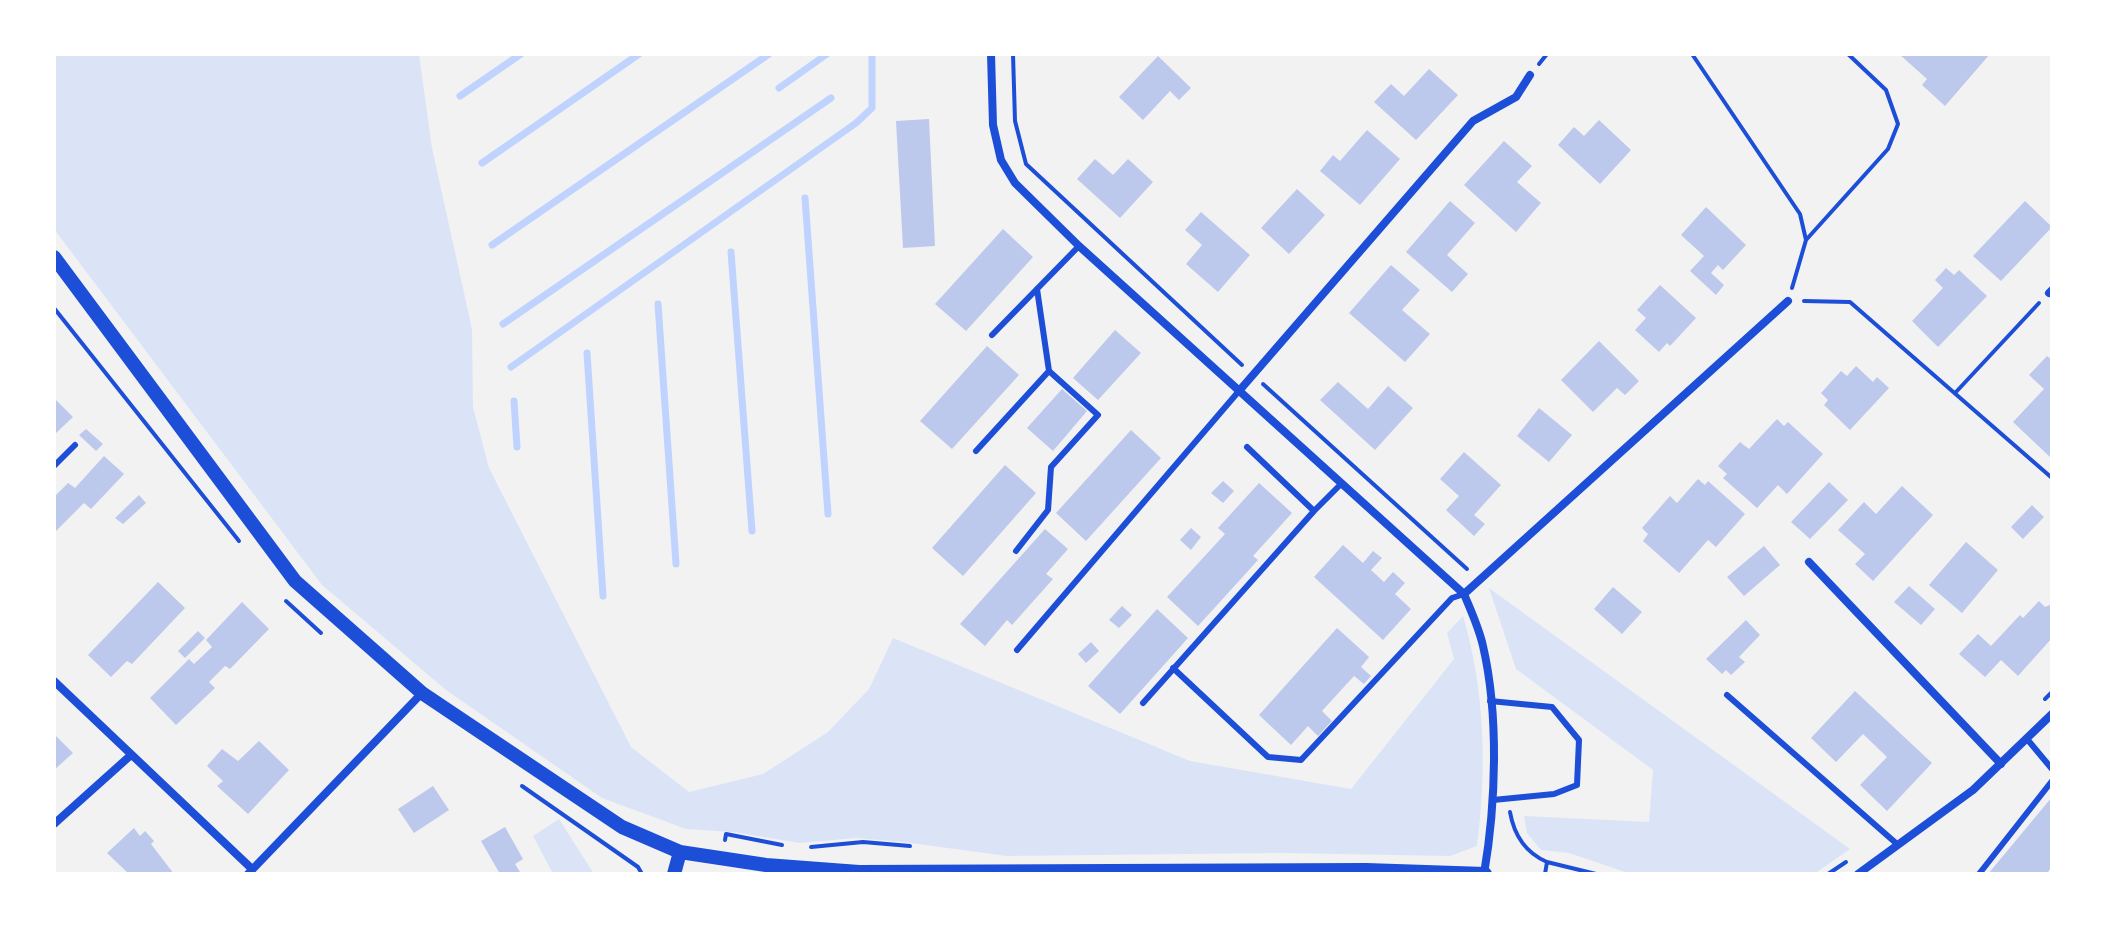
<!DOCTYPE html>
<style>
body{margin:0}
#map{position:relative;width:2106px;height:928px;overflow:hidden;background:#f2f2f2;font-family:"IBM Plex Sans",sans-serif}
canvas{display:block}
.frame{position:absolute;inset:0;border:56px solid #fff;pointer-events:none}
</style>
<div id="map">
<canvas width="2106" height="928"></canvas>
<div class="frame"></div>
</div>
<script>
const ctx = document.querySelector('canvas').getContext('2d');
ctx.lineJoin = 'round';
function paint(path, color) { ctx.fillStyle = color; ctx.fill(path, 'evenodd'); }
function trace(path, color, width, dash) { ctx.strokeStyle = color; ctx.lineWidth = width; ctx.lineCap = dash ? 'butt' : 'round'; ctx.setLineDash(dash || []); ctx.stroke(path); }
paint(new Path2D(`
 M54,54h365l13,94 40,181 1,78 16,61 142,279 58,45 74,-18 65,-42 41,-43 24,-51 297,123 161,28 103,-130 -7,-26 16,-17c22,73 24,155 14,230l-27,10 -169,-3 -274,3 -104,-14 -47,-4 -56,5 -67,-11 -47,-3 -84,-31 -156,-108 -124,-105 -268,-356z
 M1489,588l361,261 -36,25h-183l-62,-21 -28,-3 -14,-17 -3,-17 125,6 4,-52 -137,-101z
 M559,819l35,55h-41l-20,-38z`), '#dbe4f7');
trace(new Path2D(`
 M779,88l48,-34
 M460,96l61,-42
 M482,163l157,-109
 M805,198l23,316
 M492,245l277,-191
 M731,252l21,279
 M658,304l18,260
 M503,324l328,-226
 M587,353l16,243
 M511,367l345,-244 16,-15v-54
 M514,401l3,46`), '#bfd3fe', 7);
paint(new Path2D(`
 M1899,54h91l-45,52 -23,-21 5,-6z
 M1158,56l33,32 -12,12 -9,-9 -27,29 -24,-23z
 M1429,69l29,26 -42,45 -42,-38 17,-18 13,12z
 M929,119l6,127 -32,2 -7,-127z
 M1599,120l32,30 -31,34 -42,-39 16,-18 10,9z
 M1367,130l33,29 -40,46 -40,-34 13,-16 7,6z
 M1504,141l28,25 -15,16 24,21 -25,29 -52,-47z
 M1095,159l18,16 15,-16 25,23 -33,36 -43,-39z
 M1297,189l28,26 -36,39 -28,-26z
 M1450,201l25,22 -28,32 21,19 -16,18 -46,-40z
 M2025,201l27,26 -51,54 -28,-25z
 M1706,207l40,38 -23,25 -5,-5 -7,8 13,12 -8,10 -26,-24 14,-15 -23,-21z
 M1201,212l49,43 -32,37 -32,-28 16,-19 -17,-15z
 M1003,229l30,28 -67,74 -31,-27z
 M1391,265l29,25 -18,20 28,24 -25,28 -56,-49z
 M1946,268l8,7 5,-5 28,26 -49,51 -26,-26 31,-33 -8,-8z
 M1660,285l36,33 -26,28 -3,-3 -8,9 -24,-22 11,-12 -9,-8z
 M1115,330l26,23 -43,47 -25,-22z
 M1599,341l40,40 -14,14 -8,-7 -24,24 -32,-32z
 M987,346l32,29 -67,74 -32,-28z
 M2047,356l5,4 -2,97 -37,-35 31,-33 -15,-14z
 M1856,366l17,16 4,-5 12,11 -39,42 -26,-25 4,-5 -7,-7 20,-22 6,5z
 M1338,382l30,27 20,-23 25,22 -38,42 -55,-50z
 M1062,389l25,22 -34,40 -26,-23z
 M54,398l19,19 -19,18z
 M1539,408l33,27 -23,27 -32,-26z
 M1777,419l7,7 4,-4 35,32 -36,40 -9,-9 -21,23 -34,-30 4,-4 -9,-8 22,-24 9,7z
 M86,429l17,15 -7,7 -17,-16z
 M1131,430l30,28 -75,83 -30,-28z
 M1464,452l37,33 -27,30 11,9 -11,12 -28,-26 13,-14 -19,-17z
 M104,456l20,18 -33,35 -7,-6 -30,30v-36l14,-14 7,5z
 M1005,465l31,28 -73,83 -31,-28z
 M1698,479l7,6 3,-4 37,33 -29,33 -8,-7 -29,33 -36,-32 5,-7 -6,-6 28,-32 7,7z
 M1223,481l11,10 -11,12 -12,-10z
 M1829,482l19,18 -38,39 -19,-17z
 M1259,483l33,30 -39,43 5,4 -60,66 -31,-29 58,-63 -7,-6z
 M1902,486l31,29 -60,66 -18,-17 10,-10 -27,-24 26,-28 12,12z
 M139,495l7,8 -23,21 -8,-6z
 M2032,505l12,12 -21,22 -12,-12z
 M1191,528l10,9 -10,13 -11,-10z
 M1045,529l23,20 -22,25 7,5 -41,46 -5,-5 -22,26 -25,-22z
 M1966,542l32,28 -36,43 -33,-28z
 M1343,545l20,18 10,-12 9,7 -11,12 13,12 9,-10 12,11 -10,11 16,15 -28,31 -69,-63z
 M1764,546l16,19 -36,31 -17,-19z
 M158,582l27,26 -53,56 -5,-3 -16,16 -23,-22z
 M1909,586l26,23 -14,16 -27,-23z
 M1613,587l29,25 -20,22 -28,-25z
 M2039,601l6,6 7,-3v34l-34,38 -17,-16 -16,17 -26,-23 19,-20 13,12 29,-31 3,3z
 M242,602l27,27 -39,40 -5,-3 -16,16 6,6 -39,37 -26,-27 39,-39 5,5 18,-17 -6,-7z
 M1122,606l10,9 -13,13 -10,-8z
 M1157,609l31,29 -68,76 -32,-28z
 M1746,620l14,15 -21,22 6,5 -14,13 -5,-5 -4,4 -16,-15z
 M1337,628l32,29 -8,10 10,9 -7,8 -10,-8 -32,35 10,10 -14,15 -10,-10 -17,19 -32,-30z
 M198,631l7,7 -20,20 -7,-7z
 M1091,642l8,9 -13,12 -8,-9z
 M1855,691l77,72 -45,48 -27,-26 27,-28 -24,-23 -27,28 -25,-24z
 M54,734l19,19 -19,17z
 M259,741l30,29 -41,44 -31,-28 6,-5 -16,-15 15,-17 16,12z
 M433,786l16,24 -35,23 -16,-24z
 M2052,797v70l-6,7h-58z
 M505,827l18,32 -8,5 5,8 -3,2h-17l-19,-33z
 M134,828l6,8 5,-5 9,10 -3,3 23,30h-45l-22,-21z`), '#bdc9ec');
trace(new Path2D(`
 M1013,54l2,67 11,43 216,201
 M1692,54l108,160 6,26 -14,48
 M1539,64l8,-10
 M1806,240l82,-91 10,-25 -12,-34 -38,-36
 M1804,301l46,1 202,176
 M54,308l185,233
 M1263,384l204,185
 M1956,392l83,-89
 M286,601l35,32
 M2045,699l7,-7
 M522,786l116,81 4,7
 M1510,812c4,23 16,41 37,50l-2,12
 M725,840l1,-6 56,11
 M811,847l52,-5 47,4
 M1547,862l49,12
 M1828,874l18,-12`), '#1d4ed8', 4);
trace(new Path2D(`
 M1037,289l12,82
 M992,335l87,-89
 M1247,447l67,64 28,-28
 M976,451l73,-80 49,44 -47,52 -3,43 -32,41
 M54,466l21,-21
 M1017,650l222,-259
 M1173,668l95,89 33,3 151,-162 12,-4
 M1727,695l170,149
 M1490,701l62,6 27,33 -2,45 -23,9 -61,6
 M1143,703l171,-192
 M2027,739l25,30
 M1979,874l73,-93`), '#1d4ed8', 6);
trace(new Path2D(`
 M991,54l2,71 8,35 14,23 64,63 385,348c7,17 15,34 19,52 16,69 13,158 1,228
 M2049,293l3,-3
 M1239,391l234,-270 43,-24 14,-22
 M1809,562l192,202
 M1464,594l324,-293
 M54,681l197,187
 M54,824l77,-69
 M248,874l174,-181
 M1858,874l115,-84 79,-76`), '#1d4ed8', 8);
trace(new Path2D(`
 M54,257l241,324 127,112 200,134 58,25 86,13 93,7 507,-2 119,4
 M674,874l6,-22`), '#1d4ed8', 14);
</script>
